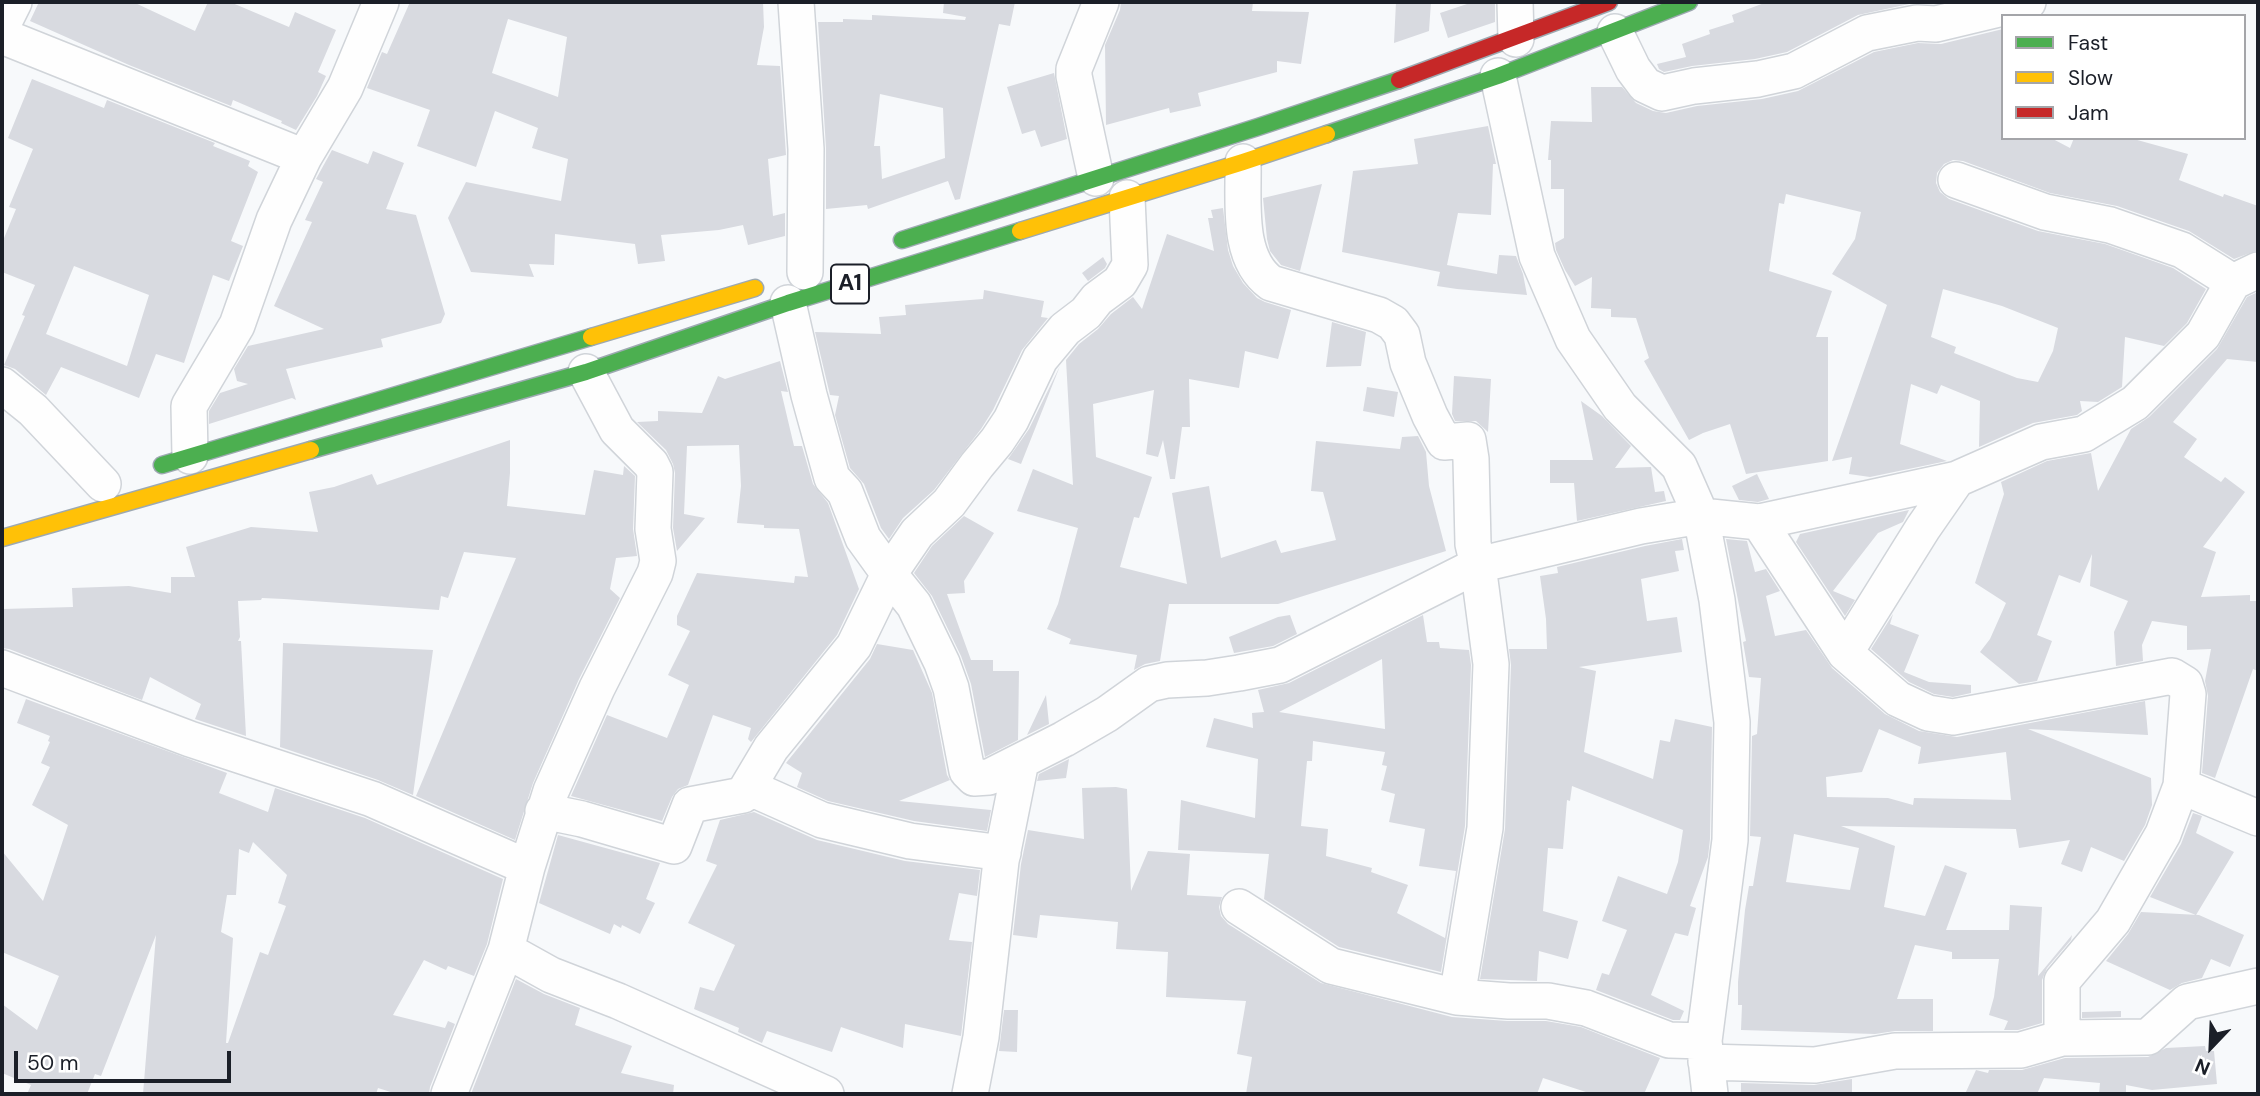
<!DOCTYPE html>
<style>
body{margin:0}
#map{position:relative;width:2260px;height:1096px;overflow:hidden;background:#f7f9fb;font-family:"DM Sans",sans-serif}
canvas{display:block}
.frame{position:absolute;inset:0;border:4px solid #1b1f28;pointer-events:none}
.legend{position:absolute;left:2001px;top:14px;width:245px;height:126px;box-sizing:border-box;background:#fff;border:2px solid #a4a5a9;margin:0;padding:9px 12px;list-style:none;font-size:21px;color:#1b1f28}
.legend li{display:flex;align-items:center;gap:14px;height:35px}
.legend b{width:35px;border:2px solid #a4a5a9}
.north{position:absolute;left:2176px;top:1012px;width:70px;height:70px;-webkit-text-stroke:5px #fff;paint-order:stroke;rotate:203deg;font-size:19px;font-weight:700;line-height:28px;text-align:center;color:#1b1f28}
.north::after{content:'';display:block;margin:auto;width:24px;height:32px;background:#1b1f28;clip-path:polygon(50% 0,100% 100%,50% 72%,0 100%)}
.scale{position:absolute;left:14px;top:1051px;width:217px;height:32px;box-sizing:border-box;border:4px solid #1b1f28;border-top:0;padding-left:9px;font-size:21px;line-height:24px;white-space:nowrap;color:#1b1f28;-webkit-text-stroke:5px #fff;paint-order:stroke}
</style>
<div id="map">
<canvas width="2260" height="1096"></canvas>
<div class="frame"></div>
<ul class="legend">
<li><b style="height:9px;background:#4caf50"></b>Fast</li>
<li><b style="height:9px;background:#ffc107"></b>Slow</li>
<li><b style="height:9px;background:#c62828"></b>Jam</li>
</ul>
<div class="north">N</div>
<div class="scale">50 m</div>
</div>
<script>
const ctx = document.querySelector('canvas').getContext('2d');
ctx.lineJoin = 'round';
function paint(path, color) { ctx.fillStyle = color; ctx.fill(path, 'evenodd'); }
function trace(path, color, width, dash) { ctx.strokeStyle = color; ctx.lineWidth = width; ctx.lineCap = dash ? 'butt' : 'round'; ctx.setLineDash(dash || []); ctx.stroke(path); }
function write(font, color, halo, rows, align = 'center') {
  ctx.font = font + ' "DM Sans",sans-serif'; ctx.lineWidth = 7; ctx.setLineDash([]); ctx.textBaseline = 'middle'; ctx.strokeStyle = halo; ctx.fillStyle = color; for (const [text, x, y, turn = 0] of rows) {
    ctx.save(); ctx.translate(x, y); ctx.rotate((+turn || 0) * Math.PI / 180); ctx.textAlign = isNaN(turn) ? turn : align; if (halo) ctx.strokeText(text, 0, 0); ctx.fillText(text, 0, 0); ctx.restore();
  }
}
paint(new Path2D(`
 M39,2h94l62,29 13,-29h22l59,25 6,-15 41,18 -18,42 8,4 -9,20 -21,34 -15,-7 1,-2 -49,-21 -2,6 -102,-41 -99,-44z
 M410,2h353l1,25 -7,38 23,1 6,89 -18,4 5,57 12,-3v23l-37,9 -5,-20 -24,5 -58,5 4,26 -27,3 -3,-20 -80,-10 -1,31 -25,-1 5,13 -63,-5 -23,-54 18,-36 95,19 7,-42 -36,-11 6,-20 -43,-17 -19,56 -59,-21 13,-36 -63,-22 15,-36 5,2zM508,19l59,18 -9,60 -66,-24z
 M944,2h71l-5,24 -11,-2 -39,175 -5,1 -7,-19 -80,28 -1,-4 -41,4v-61l-8,-126h25v-3l29,1v-5l93,5 1,-3 -23,-4zM880,94l63,14 2,50 -63,21 -2,-33h-6z
 M1121,2h132l-1,9 57,1 -8,52 -24,-3v11l-79,21 3,13 -31,7 -1,-5 -63,17 -1,-80 15,-35z
 M1396,2h35l-2,29 -35,12z
 M1473,2h22v20l-47,16 -8,-25z
 M1767,2h146l1,1 -56,12 -71,37 -32,7 -63,7 -28,6 -5,-3 -2,-5 29,-7 -4,-13 28,-10 -1,-4 25,-8 -2,-7z
 M2003,29v109h48l19,10 4,-10h56l58,16 -9,26 44,17 1,-3 34,12v44l-24,9 -45,-28 -72,-25 -67,-13 -87,-32 -10,-1 -9,4 -7,9 -1,10 4,9 9,7 89,32 67,13 68,24 33,21 -19,34 -23,23 -39,-9 -3,50 -24,15 -18,-1 2,10 -5,4 -44,8 -54,24 1,-46 -39,-16 -4,9 -26,-10 -11,60 47,17 -77,16 -21,-3 3,-17 -20,4 55,-156 -55,-31 23,-35 6,-27 -75,-18 -2,10 -5,-1 -10,68 63,20 -16,46h12v124l-82,13 -16,-50 -27,9 -14,7 -45,-79 5,-3 -13,-40 -25,-1v-8l-20,-1 1,-31 -17,9 -10,-16 -9,-20 -1,-7 9,-5v-49h-13v-29h-3l3,-39 41,1 -1,-35h31l14,16 17,8 13,2 31,-7 65,-7 36,-8 76,-39 44,-9 23,1zM1943,289l59,17 56,22 -5,23 -15,31 -21,-4 -63,-25 2,-6 -25,-10z
 M1054,73l13,66 -26,8 -6,-17 -13,4 -15,-47z
 M32,79l72,29 3,-8 108,43 -2,3 37,15 -2,5 10,6 -27,69 12,5 -14,35 -16,-6 -29,88 -28,-9 -17,44 -78,-31 -15,28 -31,-26 -11,-4 21,-49 -3,-1 13,-30 -33,-13v-29l14,-34 -7,-2 24,-58 -25,-11zM74,266l75,29 -22,71 -81,-32z
 M1488,126l8,38h-3l-2,51 -33,-2 -11,52 50,9 2,-19 17,1 7,18 4,21 -70,-6 -20,-3 3,-14 -98,-20 11,-81 65,-7 -4,-25z
 M332,150l36,14 5,-13 31,12 -18,46 30,6 29,99 -4,9 -60,16 2,8 -97,22 10,31 -4,-2 -83,26v-13l11,-18 28,-9 -11,-3 -3,-12 14,-23 76,-17 -50,-23 38,-84 -7,-2 18,-38 -7,-3z
 M1322,184l-22,87 -19,-6 -11,-14 -3,-12 -4,-41z
 M1223,208l5,42 5,16 10,17 14,15 8,4 26,8 -13,49 -33,-8 -6,37 -50,-9 1,48h-8l-7,52h-5l-7,-39 -5,17 -12,-3 8,-64 -61,14 3,53 56,20 -13,41 -5,-1 -14,50 67,17 -15,-91 37,-7 12,72 55,-18 5,13 55,-13 -13,-48 -12,-1 5,-50 84,8 2,-12 16,-1 8,16 3,34 17,65 -168,53h-109l-9,57 -15,3 -11,6 3,-15 -68,-11 2,-5 -24,-10 11,-25 20,-76 -61,-17 16,-42 40,16 -7,-125 13,-16 19,-15 13,-15 22,-17 9,12 25,-75 47,17 -6,-33h5l-2,-8z
 M1103,257l4,7 -2,4 -17,13 -6,-8z
 M984,290l60,11 -3,16 7,1 -26,32 -29,60 -12,19 -47,61 -31,28 -14,21 -8,-11 -17,-44 -14,-16 -15,-53 4,-19 -9,-1 -15,-63 66,2 -2,-17 27,-2 -1,-10 78,-6z
 M2258,292v70l-31,-3 -54,63 24,17 -13,18 37,25 4,-5 20,15 -42,55 13,5 -15,45 49,-2v6h8v70l-5,-2 -38,109 -13,-5 6,-77 -3,-15 6,-32 -24,1v-24l-35,-5 -10,24 1,16 -27,5 -2,-34 14,-31 -38,-15 2,-32 -12,29 -21,-8 -22,60 15,6 -15,40 -18,3 -39,-32 10,-13 16,-36 -31,-20 29,-89 -3,-12 46,-21 44,-8 7,38 33,-62 18,-12 68,-68 30,-52z
 M1332,322l34,10 -5,34 -35,1z
 M780,361l8,31 -7,-1 13,55h8l11,38 15,19 31,86 -22,46 -86,107 -3,-3 3,-11 -38,-13 -25,70 -10,4 -6,8 -10,24 -91,-25 36,-81 60,23 22,-53 -21,-10 22,-44 -13,-6v-9l20,-43 97,10 1,-7 13,1 -9,-48 -35,-1v-3l-27,-2 4,-37 -2,-41 -52,1 -3,68 21,4 -28,33 -4,-23 2,-55 -2,-9 -7,-14 -29,-28 21,-1v-10l44,2 16,-37 7,3z
 M1060,366l-39,98 -13,-5 21,-30z
 M1454,376l37,3 -3,53 -12,-11h-21l-3,-7z
 M1367,387l31,5 -4,25 -31,-6z
 M1581,401l21,15 29,30 -16,22 36,-1 4,25 9,-1 2,10 -89,20 -3,-38h-24v-23h43z
 M510,440v33l-3,33 78,9 9,-45 29,5 1,-9 11,10 -2,53 4,27 -21,2 -6,31 10,9 -41,81 -46,104 -18,57 -99,-44 100,-238 -52,-6 -16,46 -7,-2 -2,14 -155,-11 -22,-1 -1,2 -23,1 2,36 -2,4h3l5,95 -51,-17 6,-15 -51,-27 -8,23 -133,-51 -7,-1 1,-39 70,-2 -1,-19 57,-2 42,7v-16h24l-9,-30 65,-20 67,5 -9,-40 25,-5 38,-13 5,11z
 M1757,474l12,25 -11,3 -19,-2 -7,-14z
 M1909,510l-6,12 -25,11 -45,58 22,9 -10,16 -49,-74 4,-8z
 M964,516l30,17 -30,48 1,12 -18,1 24,66h22v11h26l-1,69 -33,17 -14,-73 -10,-28 -29,-60 -18,-23 18,-27z
 M1682,539l2,11 -9,1 4,20 -38,8 6,42 30,-4 5,35 -103,15 17,4 -12,81 69,27 7,-39 10,2 5,-23 37,8 -2,112 -2,18 -18,49 6,2 -8,28 -13,-3 -24,62 33,16 -4,9h-7l-77,-30 6,-17 7,2 18,-45 -25,-9 16,-45 49,18 11,-32 5,-32 -111,-44 -2,15 -3,-1 -4,49 -15,-1 -5,63 35,10 -10,38 -29,-8 -2,30 -57,-2 25,-150 6,-164 -2,-16h38l-1,-30 -6,-43 18,-3 -1,-6 88,-21z
 M1726,539l21,2 8,31 11,-3 14,22 -14,5 9,40 31,-6 26,38 53,46 34,17 38,6 188,-36 3,34 -120,-6 123,49 1,27 -7,20 -21,36 -33,-14 -9,25 -21,-8 9,-24 -51,8 -3,-19 -175,-3 54,20 -11,61 41,9 20,-51 22,8 -21,57h63l1,-25 32,2 -4,69 34,-41 -1,5 -24,28 -5,12v43l-24,7h-14l4,-9 -19,-6 5,-18 5,-38h-47v-7l-37,-7 -18,54h36v32h-38l-20,3 -134,-4 1,-25h-4v-23l7,-72 4,-24h4l8,-49 -11,-1 2,-100 5,-2 4,-56 -12,-1 -6,-35 3,-1zM1879,729l42,18 -3,17 88,-12 5,48 -97,-2 -1,7 -25,-7 -61,-1 -1,-20 36,-5zM1794,834l65,14 -9,42 -64,-8z
 M1893,614l-3,10 29,11 -15,37 25,10 42,3v8l-18,4 -19,-3 -25,-12 -38,-33z
 M1290,615l7,19 -24,12 -39,7 -5,-16 49,-20z
 M1423,615l4,27h12l1,6 29,2 2,15 -6,161 -24,146 -102,-25 -75,-48 5,-45 -91,-4 3,-50 74,18 3,-59 -52,-12 8,-29 39,10 -1,-15 12,-1 -6,-22 31,-7zM1382,659l3,70 -106,-17zM1313,741l72,11 -3,13 5,1 -6,24 14,4 -6,28 36,7 -6,37 37,5 -11,67 -48,-25 11,-28 -37,-13 1,-4 -46,-12 2,-27 -27,-3 6,-65h5z
 M283,643l150,7 -20,145 -35,-15 -98,-33z
 M877,644l36,6 19,43 15,82 3,5 -51,21 92,9 -4,21 -73,-10 -86,-20 -31,-14 5,-14 -16,-10 84,-104z
 M1046,695l3,29 -22,11z
 M26,699l201,74 -8,20 49,19 7,-24 90,30 138,61 -16,65 -13,32 -26,-10 -2,4 -22,-10 -31,55 52,13 3,-7 7,3 -25,63 -1,7h-32l-19,-6 -2,6h-233l13,-159 -55,141 -6,-2 -8,20h-60l4,-9 -29,-12v-69l35,26 22,-54 -57,-24v-101l41,50 25,-76 -36,-20 18,-38 -9,-4 9,-21 -2,-1 2,-5 -33,-13zM253,842l34,33 -9,28 8,3 -18,49 -8,-3 -32,91h-2l7,-105 -12,-6 6,-37h9l3,-46 10,4z
 M1069,759l-3,19 -29,3 2,-7z
 M1116,787l11,2 4,102 17,-40 42,3 -3,41 35,2 -3,10 2,9 7,8 93,59 131,34 55,4h39l35,6 79,31 -16,36h-52l-49,-16 -6,16h-291l6,-37 -15,-3 9,-53 -80,-4 2,-45 -52,-3 2,-27 -78,-7 -3,23 -24,-3 8,-71 7,-34 56,9 -2,-51z
 M754,812l63,28 88,21 75,9 -3,26 -18,-3 -10,47 23,2 -11,94 -56,-12 -2,24 -62,-21 -9,25 -65,-21 -5,12 -24,-11 1,-4 -45,-19 6,-22 14,4 21,-46 -47,-22 29,-58 -11,-4 14,-41z
 M2193,813l9,3 -6,17 38,19 -38,63 -46,-18 31,-53z
 M558,835l102,28 -14,36 9,4 -15,31 -18,-9 -1,3 -7,-4 -4,10 -71,-31z
 M2141,912l58,3 45,20 -14,32 -19,-8 -9,19 -20,5 -12,7 -64,-29 22,-27z
 M516,979l28,15 36,14 -5,17 57,21 -11,27 53,12 -1,9h-202z
 M1004,1010h14l-1,42 -18,-1z
 M2121,1011v6l-39,1v-6z
 M2205,1046l1,5h8l3,33 -65,6 -26,-5v9h-27l1,-11 -56,-5 -7,16h-72l11,-24 12,3 1,-3h33l43,-12 83,-1 18,-9z
 M1852,1079v15h-111v-11l73,2z`), '#d8dae0');
const street = new Path2D(`
 M796,2l10,147 -1,123
 M1515,2l1,37
 M2,26l12,-24
 M1615,32l18,37 12,16 17,8 32,-7 64,-7 36,-8 73,-38 50,-10 19,1 92,-22
 M2,36l302,121
 M1498,76l39,180 36,83 47,68 59,59 22,50 16,84 15,122 -2,118 -26,201 6,53
 M1243,162c1,39 -7,96 28,121l108,32 14,8 9,12 6,28 22,53 14,26 24,-2 3,19 2,85 5,21 163,-39 60,-10 58,6 198,-43
 M1096,178l-22,-102v-7l27,-67
 M1956,180l89,32 65,13 72,25 51,32
 M788,303l21,92 23,83 13,14 18,46 26,36 25,31 28,58 9,25 16,83 7,7 15,-1 75,-38 43,-25 42,-30 18,-4 40,-2 32,-5 41,-8 198,-100 13,99 -6,164 -28,169
 M2,385l31,25 70,74
 M190,456l-1,-50 48,-81 37,-105 30,-63 41,-69 36,-86
 M1759,522l86,131 53,46 30,14 25,4 219,-41 13,8 3,10 -7,92 77,32
 M1845,653l78,-125 34,-49 84,-37 43,-8 51,-31 68,-68 30,-53 25,-12
 M2,668l188,71 182,60 155,68
 M748,787l74,33 88,21 93,12
 M543,811l39,8 92,27 16,-41 53,-10 28,-47 83,-102 35,-72 28,-41 32,-30 28,-38 20,-24 14,-21 29,-61 25,-30 21,-16 11,-14 23,-17 10,-17 -3,-67
 M1239,907l92,59 126,31 52,4h39l38,7 83,32 35,1
 M506,950l45,25 67,26 208,93
 M2062,1038v-57l51,-60 50,-87 18,-48
 M1706,1062l109,3 80,-14 126,-1 41,-12 86,-1 39,-35 71,-16
 M449,1094l57,-144 21,-83 24,-76 46,-103 58,-115 3,-12 -5,-32 2,-57 -4,-8 -34,-34 -31,-58
 M970,1094l11,-57 20,-176 20,-100`);
const fast = new Path2D(`
 M1327,134l171,-58 191,-74
 M902,240l356,-113 141,-47
 M311,450l275,-78 202,-69 232,-72
 M162,465l429,-128`);
const slow = new Path2D(`
 M1020,231l223,-69 84,-28
 M591,337l164,-49
 M2,538l309,-88`);
const jam = new Path2D(`
 M1399,80l210,-78`);
trace(street, '#d0d4d9', 38);
trace(fast, '#9da9b1', 19);
trace(slow, '#9da9b1', 19);
trace(jam, '#9da9b1', 19);
trace(street, '#fefefe', 35);
trace(fast, '#4caf50', 16);
trace(slow, '#ffc107', 16);
trace(jam, '#c62828', 16);
for (const [x, y, w] of [
 [850,284,38]
]) { const box = new Path2D(); box.roundRect(x - w / 2, y - 19.5, w, 39, 5); ctx.fillStyle = '#fff'; ctx.fill(box); trace(box, '#1b1f28', 2); }
write('bold 23px', '#1b1f28', null, [
 ["A1",850,284]
]);
</script>
